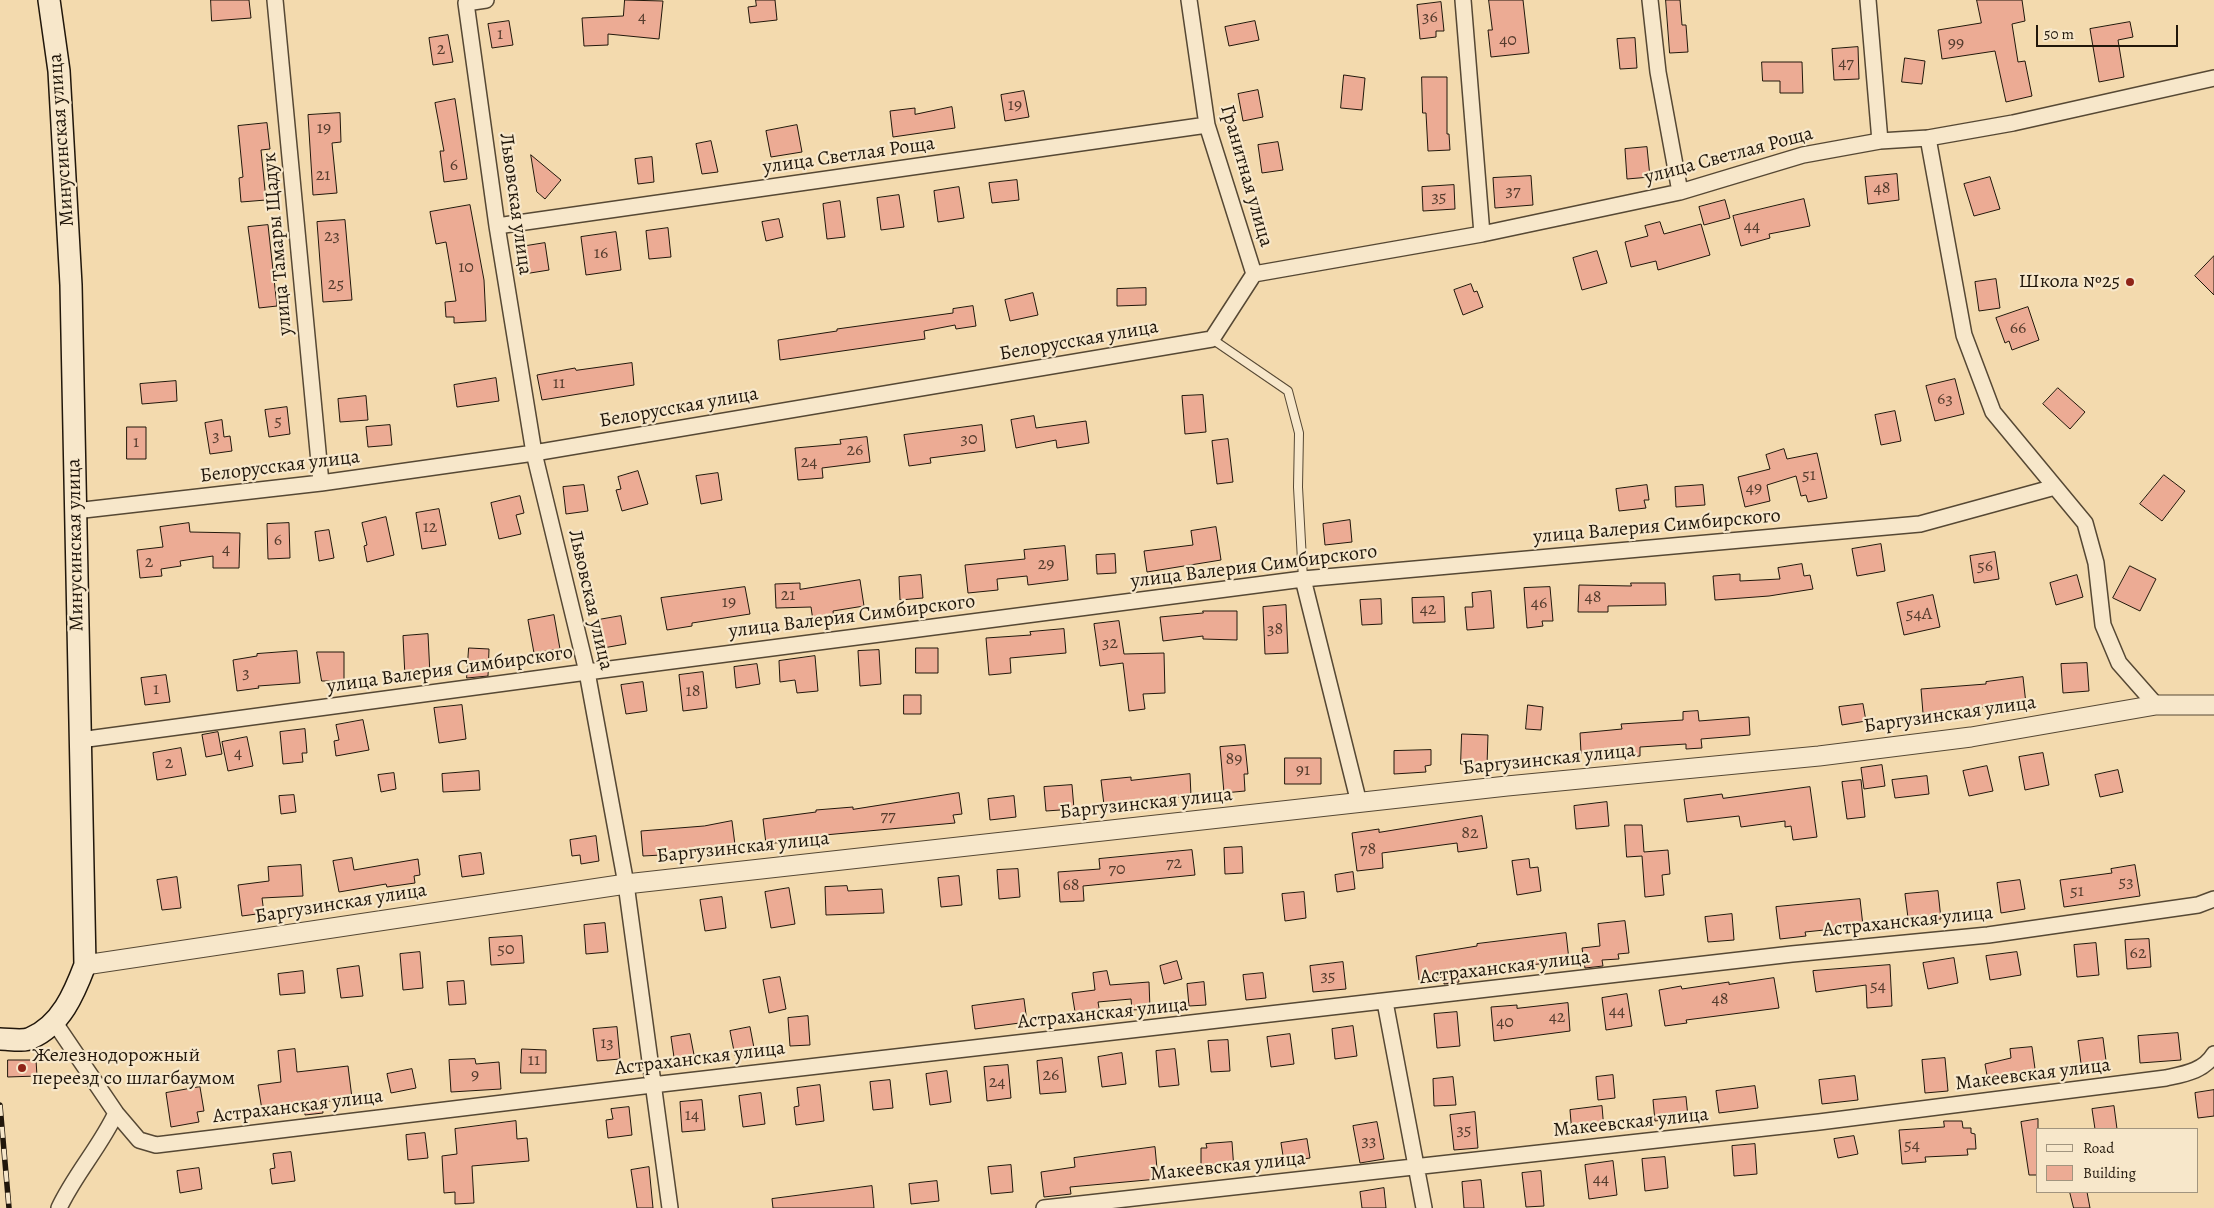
<!DOCTYPE html>
<meta charset="utf-8">
<style>
body{margin:0}
#map{position:relative;width:2214px;height:1208px;overflow:hidden;background:#f3daae;font-family:Alegreya,serif}
canvas{display:block}
.legend{position:absolute;left:2036px;top:1128px;width:162px;height:65px;box-sizing:border-box;background:#f7e7ca;border:1px solid #a1947e;margin:0;padding:6px 9px;list-style:none;font-size:15px;color:#21170b}
.legend li{display:flex;align-items:center;gap:10px;height:25px}
.legend b{width:25px;border:1px solid #a1947e}
.scale{position:absolute;left:2036px;top:25px;width:142px;height:22px;box-sizing:border-box;border:2px solid #21170b;border-top:0;padding-left:6px;font-size:15px;line-height:18px;white-space:nowrap;color:#21170b;-webkit-text-stroke:4px #f7e7ca;paint-order:stroke}
</style>
<div id="map">
<canvas width="2214" height="1208"></canvas>
<ul class="legend">
<li><b style="height:6px;background:#f7e7ca"></b>Road</li>
<li><b style="height:14px;background:#ecab94"></b>Building</li>
</ul>
<div class="scale">50 m</div>
</div>
<script>
const ctx = document.querySelector('canvas').getContext('2d');
ctx.lineJoin = 'round';
function paint(path, color) { ctx.fillStyle = color; ctx.fill(path, 'evenodd'); }
function trace(path, color, width, dash) { ctx.strokeStyle = color; ctx.lineWidth = width; ctx.lineCap = dash ? 'butt' : 'round'; ctx.setLineDash(dash || []); ctx.stroke(path); }
function write(font, color, halo, rows, align = 'center') {
  ctx.font = font + ' Alegreya,serif'; ctx.lineWidth = 4.5; ctx.setLineDash([]); ctx.textBaseline = 'middle'; ctx.strokeStyle = halo; ctx.fillStyle = color; for (const [text, x, y, turn = 0] of rows) {
    ctx.save(); ctx.translate(x, y); ctx.rotate((+turn || 0) * Math.PI / 180); ctx.textAlign = isNaN(turn) ? turn : align; if (halo) ctx.strokeText(text, 0, 0); ctx.fillText(text, 0, 0); ctx.restore();
  }
}
const building = new Path2D(`
 M211,0h38l2,18 -39,3z
 M625,0l38,1 -4,38 -51,-5v11l-24,1 -2,-28 41,-2z
 M756,0h19l2,20 -27,3 -2,-16 8,-1z
 M1489,0h34l6,53 -38,4 -3,-27h4z
 M1666,0h14l2,25h4l2,27 -18,1z
 M1977,0h45l3,21 -13,3 6,38 7,-1 7,35 -26,6 -11,-51 -53,8 -4,-29 43,-7z
 M1441,2l3,29h-8v6l-16,2 -3,-34z
 M509,21l4,24 -21,3 -4,-24z
 M1255,21l4,19 -30,6 -4,-19z
 M2130,22l3,15 -15,3 6,37 -25,5 -9,-53z
 M448,35l5,27 -20,3 -4,-27z
 M1635,38l2,30 -17,1 -3,-30z
 M1858,47l1,32 -25,1 -2,-31z
 M1905,58l20,3 -3,23 -20,-2z
 M1762,62h40l1,31h-23v-12h-17z
 M1344,75l21,3 -3,32 -21,-2z
 M1422,77h25v57h2l1,16 -22,1 -2,-38h-3z
 M1258,90l5,27 -20,4 -5,-27z
 M1024,91l5,26 -24,4 -4,-26z
 M455,99l12,80 -23,3 -4,-31h4l-9,-48z
 M952,107l3,21 -62,9 -3,-26 25,-3v6z
 M340,113l1,29 -9,1 5,50 -24,2 -5,-80z
 M267,123l3,26 -9,1 5,50 -25,2 -2,-24 4,-1 -5,-51z
 M797,125l5,27 -31,5 -5,-26z
 M711,141l7,31 -16,2 -6,-30z
 M1278,142l5,28 -21,3 -4,-28z
 M1647,147l3,30 -23,2 -2,-30z
 M531,155l30,25 -16,19 -8,-7z
 M652,157l2,25 -16,2 -3,-25z
 M1897,174l2,26 -31,4 -3,-27z
 M1531,176l2,29 -38,3 -2,-30z
 M1990,177l10,32 -26,7 -10,-32z
 M1017,180l2,20 -27,3 -3,-20z
 M1454,185l1,24 -32,2 -1,-24z
 M959,187l5,31 -26,4 -4,-31z
 M899,195l5,32 -23,3 -4,-32z
 M1804,199l6,27 -41,8 1,4 -29,8 -8,-30z
 M1725,200l5,18 -26,7 -5,-18z
 M840,201l5,36 -18,2 -4,-35z
 M470,205l14,75 2,41 -32,2v-6h-8l-1,-15 11,-1 -10,-59 -10,2 -6,-32z
 M779,219l4,18 -17,4 -4,-19z
 M345,220l7,80 -29,2 -6,-80z
 M1660,222l4,12 37,-10 9,31 -52,15 -2,-9 -25,6 -6,-25 23,-6 -3,-10z
 M268,225l9,81 -18,2 -11,-81z
 M668,228l3,29 -22,2 -3,-28z
 M616,232l5,38 -35,5 -5,-38z
 M545,243l4,27 -25,4 -4,-27z
 M1597,251l10,32 -25,7 -9,-32z
 M2214,256v39l-19,-19z
 M1996,279l4,29 -21,3 -4,-29z
 M1471,284l3,8 3,-1 6,16 -20,8 -9,-25z
 M1146,288v17l-29,1v-17z
 M1033,293l5,22 -28,6 -5,-21z
 M973,306l3,20 -20,3 -1,-4 -31,6 1,8 -145,21 -2,-20 59,-9v-2l116,-16v-4z
 M2028,307l11,33 -27,10 -3,-9 -4,2 -9,-25z
 M632,363l2,22 -92,15 -5,-25 38,-7 1,2z
 M496,378l3,23 -42,6 -3,-22z
 M1955,379l9,35 -29,7 -9,-35z
 M176,381l1,20 -35,3 -2,-20z
 M2058,388l27,24 -15,17 -27,-25z
 M1203,395l3,37 -21,2 -3,-38z
 M366,396l2,24 -28,2 -2,-23z
 M287,407l3,27 -21,3 -4,-27z
 M1895,411l6,30 -20,4 -6,-30z
 M1034,416l2,12 50,-7 3,22 -32,5 -1,-8 -40,8 -5,-28z
 M222,420l2,17 6,-1 2,15 -22,3 -5,-31z
 M390,425l2,20 -24,2 -2,-20z
 M982,425l3,26 -55,7 1,5 -22,3 -5,-31z
 M127,427h19v32h-19z
 M867,437l3,25 -48,6 1,10 -25,2 -3,-32 46,-4 -1,-4z
 M1228,439l5,43 -16,2 -5,-43z
 M1784,449l3,10 30,-6 10,45 -19,4 -2,-7 -5,1 -5,-20 -29,9 3,16 -25,6 -7,-30 32,-8 -4,-14z
 M638,471l10,33 -26,7 -6,-21 5,-1 -3,-12z
 M718,473l4,27 -21,4 -5,-28z
 M2164,475l21,16 -23,30 -22,-17z
 M584,485l4,26 -22,3 -3,-27z
 M1647,485l2,15h-5l2,8 -27,3 -3,-22z
 M1703,485l2,20 -29,2 -1,-20z
 M520,496l4,17 -8,2 5,19 -22,5 -8,-36z
 M439,509l7,36 -24,4 -6,-36z
 M386,517l8,38 -27,7 -3,-16 3,-1 -5,-22z
 M1350,520l2,22 -27,3 -2,-21z
 M189,523l1,9 50,1 -1,35h-26v-12l-33,5 1,5 -20,3 1,7 -22,2 -3,-28 26,-3 -3,-20z
 M289,523l1,35 -22,1 -1,-35z
 M1216,527l5,33 -74,12 -3,-21 49,-6 -2,-14z
 M329,530l5,28 -15,3 -4,-29z
 M1881,544l4,27 -28,5 -5,-27z
 M1065,546l3,34 -40,5 -1,-9 -30,3 1,11 -30,3 -3,-28 60,-6 -1,-9z
 M1995,552l4,27 -25,4 -4,-27z
 M1115,554l1,19 -19,1 -1,-19z
 M1802,564l2,12 6,-1 3,14 -44,7 -54,4 -2,-24 27,-2v7l40,-2 -2,-11z
 M2130,566l26,13 -16,32 -27,-13z
 M921,575l2,23 -23,2 -1,-23z
 M2077,575l6,22 -27,8 -6,-22z
 M860,580l4,26 -31,5 1,7 -21,3 -2,-14 -35,1 -1,-24 25,-1v6z
 M1631,583h34l1,22 -58,1v6h-30l1,-27 52,1z
 M745,587l5,27 -58,9v3l-25,4 -6,-32z
 M1550,587l3,34h-11l1,5 -16,2 -3,-40z
 M1491,591l3,37 -27,2 -2,-23h8l-1,-14z
 M1933,595l7,32 -36,8 -7,-32z
 M1444,597l1,25 -32,1 -1,-25z
 M1381,599l1,25 -20,1 -2,-25z
 M1286,605l2,48 -23,1 -2,-47z
 M1203,611h34v29l-34,-1v-3l-40,5 -3,-24 43,-4z
 M554,615l6,34 -26,4 -6,-33z
 M621,616l5,28 -23,4 -5,-28z
 M1119,621l5,33 40,-1 1,40 -22,1 2,15 -16,2 -6,-48 -23,3 -6,-42z
 M1064,629l2,24 -56,5 1,15 -22,2 -3,-37 45,-3 -1,-3z
 M428,634l2,41 -25,2 -2,-41z
 M469,648l20,1 -1,27 -21,2z
 M916,648h22v25h-22z
 M879,650l2,34 -21,2 -2,-35z
 M297,651l3,32 -42,3 1,2 -22,3 -4,-31 24,-4v-2z
 M317,652h27v29h-22z
 M815,656l3,35 -21,2 -2,-13 -15,2 -1,-21z
 M2087,663l2,28 -26,2 -2,-29z
 M757,664l3,20 -24,4 -2,-21z
 M703,672l4,36 -24,3 -4,-36z
 M166,675l4,27 -25,3 -4,-27z
 M2023,677l3,27 -103,9 -2,-24 65,-5v-2z
 M643,682l4,29 -21,3 -5,-29z
 M904,695h17v19h-17z
 M1863,704l3,17 -24,4 -3,-18z
 M462,705l4,34 -27,4 -5,-35z
 M1528,705l15,2 -2,23 -15,-1z
 M1698,711l1,10 50,-4 1,18 -49,4 1,9 -16,1v-5l-46,3v9l-16,1 -1,-7 -42,3 -1,-20 42,-4 -1,-5 62,-4v-8z
 M363,720l6,30 -33,6 -2,-15 5,-1 -3,-15z
 M305,729l2,24h-5l1,9 -20,2 -3,-32z
 M218,732l4,22 -16,3 -4,-22z
 M1462,734l26,1 -1,30 -26,-1z
 M247,737l6,29 -25,5 -6,-29z
 M1245,745l3,29h-4l1,17 -21,2 -4,-46z
 M181,748l5,27 -29,5 -4,-27z
 M1431,750v15l-6,1 1,6 -32,2v-23z
 M2043,753l6,32 -24,5 -6,-33z
 M1285,758h36v26h-36z
 M1882,765l3,21 -21,3 -3,-21z
 M1987,766l6,25 -24,5 -6,-25z
 M2118,770l5,22 -23,5 -5,-22z
 M479,771l1,19 -37,2 -1,-18z
 M394,773l2,16 -15,3 -3,-17z
 M1190,774l1,22 -87,9 -3,-25 30,-3v3z
 M1927,776l2,18 -34,4 -3,-18z
 M1861,780l4,37 -18,2 -5,-37z
 M1072,785l2,24 -28,2 -2,-24z
 M1810,787l7,50 -24,3 -2,-14 -6,1v-6l-44,6 -2,-11 -52,6 -3,-23 38,-5 1,4z
 M959,793l3,21 -9,1 2,8 -163,15 1,3 -27,3 -3,-25 53,-7v-2l37,-3v2z
 M294,795l2,17 -15,2 -2,-18z
 M1014,796l2,21 -26,3 -2,-21z
 M1607,802l2,24 -33,3 -2,-23z
 M1482,816l5,32 -29,4 -1,-9 -75,10 1,15 -26,3 -5,-38 27,-4v3z
 M732,821l3,24 -55,6v3l-37,2 -2,-25 63,-5z
 M1625,825h17l2,27 24,-2 2,24 -8,1 2,20 -19,2 -3,-41 -15,1z
 M596,836l3,25 -18,3 -1,-9 -8,1 -2,-16z
 M1242,847l1,26 -18,1 -1,-26z
 M1192,850l3,25 -112,11 1,15 -24,1 -2,-30 42,-3 -1,-10z
 M481,853l3,21 -22,3 -3,-21z
 M352,858l2,12 64,-11 2,16 -6,1 1,7 -28,4 -1,-3 -47,8 -6,-31z
 M1529,859l1,9 8,-1 3,24 -24,4 -5,-34z
 M301,865l2,31 -41,2 2,15 -22,3 -4,-31 31,-4 -1,-14z
 M2135,865l5,31 -76,11 -4,-27 52,-7 -1,-4z
 M1018,869l2,28 -21,2 -2,-29z
 M1353,872l2,17 -18,3 -2,-17z
 M959,876l3,29 -21,2 -3,-29z
 M177,877l4,31 -19,2 -5,-30z
 M2020,880l5,29 -24,4 -4,-30z
 M847,886l1,5 34,-2 2,24 -58,2 -1,-28z
 M789,888l6,36 -24,4 -6,-36z
 M1938,891l3,28h-7v4l-25,3 -4,-32z
 M1304,892l2,26 -21,3 -3,-27z
 M722,897l4,31 -21,3 -5,-31z
 M1860,899l3,27 -58,6 1,4 -26,3 -4,-32z
 M1732,914l2,26 -26,2 -3,-25z
 M1625,921l4,32 -11,1 1,5 -17,1 1,6 -18,2 -3,-20 18,-2 -2,-22z
 M605,923l3,29 -22,2 -2,-29z
 M1566,933l3,27 -38,5 -1,-3 -73,9 2,11 -15,2v-7l-25,3 -3,-24 61,-10v-2z
 M522,936l2,27 -33,2 -2,-27z
 M2149,939l2,28 -24,2 -2,-29z
 M2096,943l3,32 -22,2 -3,-32z
 M420,952l3,36 -20,2 -3,-36z
 M2017,952l4,23 -31,5 -4,-24z
 M1954,958l4,25 -30,6 -5,-26z
 M1177,961l5,18 -18,5 -4,-18z
 M1343,962l3,27 -33,3 -3,-26z
 M1890,965l2,41 -25,2 -1,-23 -50,7 -3,-21z
 M359,966l4,30 -22,2 -4,-29z
 M303,971l2,22 -25,2 -2,-21z
 M1107,971l3,14 39,-3 1,27 -18,1 -1,-11 -33,3 2,12 -24,4 -4,-25 23,-3 -2,-17z
 M1263,973l3,25 -20,2 -3,-25z
 M780,977l6,32 -17,4 -6,-33z
 M1774,978l5,30 -93,12 1,3 -22,3 -6,-36 22,-4 1,3 47,-7v2z
 M464,981l2,23 -17,1 -2,-23z
 M1204,982l2,23 -17,1 -2,-22z
 M1627,994l5,32 -26,4 -4,-32z
 M1024,999l3,23 -52,7 -3,-23z
 M1568,1003l2,28 -76,10 -3,-34 26,-2v3z
 M1457,1012l3,34 -23,2 -3,-34z
 M808,1016l2,29 -20,1 -2,-28z
 M1353,1026l4,30 -22,3 -3,-30z
 M617,1027l3,32 -23,2 -4,-32z
 M750,1027l5,26 -20,3 -5,-25z
 M2178,1033l3,27 -41,3 -2,-27z
 M690,1034l5,26 -20,4 -4,-27z
 M1290,1034l4,30 -23,3 -4,-30z
 M2103,1038l4,30 -25,3 -4,-30z
 M1228,1040l2,31 -19,1 -3,-31z
 M2032,1047l4,29 -48,5 -3,-17 26,-6 -1,-9z
 M295,1049l2,23 51,-6 4,32 -30,4 1,11 -18,2 -1,-12 -42,7 -4,-25 23,-3 -3,-31z
 M522,1049l24,1v23h-25z
 M1175,1049l4,36 -20,2 -3,-36z
 M1122,1053l4,31 -24,3 -4,-30z
 M1062,1058l4,34 -26,2 -3,-33z
 M1945,1058l3,33 -23,2 -3,-33z
 M475,1059l1,5 23,-2 2,27 -50,3 -2,-32z
 M8,1060h28l1,16 -29,1z
 M1008,1065l3,33 -24,3 -3,-34z
 M412,1069l4,19 -25,5 -4,-19z
 M947,1071l4,31 -21,3 -4,-31z
 M1613,1075l2,23 -17,2 -2,-23z
 M1855,1076l3,24 -36,4 -3,-24z
 M1453,1077l3,28 -22,1 -1,-27z
 M890,1080l3,28 -20,2 -3,-28z
 M820,1085l4,36 -28,4 -2,-18 5,-1 -2,-18z
 M1755,1086l3,22 -39,5 -3,-22z
 M200,1087l4,24 -7,1 2,10 -28,5 -5,-34z
 M2214,1090v26l-16,2 -3,-25z
 M761,1093l4,31 -22,3 -4,-31z
 M1686,1097l2,20 -33,4 -2,-21z
 M702,1100l3,30 -23,2 -2,-30z
 M1602,1106l2,24 -32,4 -2,-24z
 M2114,1106l3,23h-22l-3,-20z
 M629,1107l3,28 -24,3 -2,-18 7,-1 -2,-10z
 M1475,1112l3,36 -24,2 -4,-35z
 M2038,1119v56h-9l-8,-53z
 M516,1121l1,18 10,-1 2,23 -57,5 2,37 -19,1v-12l-11,1 -2,-37 15,-2 -2,-25z
 M1944,1121h18l1,7h8v5l4,1 1,15h-9l1,6 -43,2 1,5 -24,2 -3,-34 45,-3z
 M1377,1122l7,37 -24,4 -7,-37z
 M425,1133l3,25 -20,2 -2,-25z
 M1854,1136l4,18 -20,4 -4,-19z
 M1307,1139l3,19 -26,4 -3,-19z
 M1232,1142l2,28 -26,2v-7h-7v-17h6l-1,-4z
 M1755,1144l2,30 -23,2 -2,-30z
 M1155,1147l3,32 -88,8 1,7 -27,3 -3,-25 34,-5 -1,-9z
 M291,1152l4,29 -23,3 -2,-15 5,-1 -2,-14z
 M1665,1157l3,31 -23,3 -3,-32z
 M1613,1161l4,34 -28,4 -4,-34z
 M1011,1165l2,27 -22,2 -3,-27z
 M649,1167l4,41h-16l-6,-38z
 M199,1168l3,21 -22,4 -3,-22z
 M1541,1171l3,35 -18,1 -4,-34z
 M1481,1180l3,28h-20l-2,-26z
 M937,1181l2,20 -28,3 -2,-20z
 M872,1186l2,22h-101l-1,-9z
 M1384,1188l2,20h-24l-2,-16z
 M2070,1192h17l3,16h-16z`);
paint(building, '#ecab94');
trace(building, '#21170b', 1);
const service = new Path2D(`
 M1212,339l76,52 11,42 -1,54 5,92`);
const minor = new Path2D(`
 M275,0l46,483
 M486,0l-20,3 31,223 37,227 53,219 39,212 44,324
 M1189,0l18,125 47,149
 M1463,0l19,234
 M1650,0l8,72 22,120
 M1868,0l12,141
 M1928,138l36,197 29,77 92,111 11,40 7,62 16,38 37,42
 M497,226l710,-101
 M1254,274l228,-40 198,-42 123,-37 77,-14 48,-3 85,-15 201,-45
 M75,511l246,-28 213,-30 678,-114 42,-65
 M1303,579l56,224
 M80,740l507,-68 716,-93 617,-55 135,-37
 M1385,1002l39,206
 M55,1023l61,90 23,27 17,5 496,-60 1140,-131 196,-19 210,-30 16,-6
 M59,1208c16,-34 41,-61 57,-95
 M1044,1208l775,-86 347,-44c18,-4 38,-7 48,-24`);
const tertiary = new Path2D(`
 M85,965l541,-81 881,-98 312,-30 152,-19 185,-32h58`);
const secondary = new Path2D(`
 M0,1039c9,0 23,3 31,-1 30,-13 43,-44 54,-73l-14,-680 -12,-214 -10,-71`);
trace(service, '#564834', 10);
trace(minor, '#564834', 18);
trace(tertiary, '#564834', 21);
trace(secondary, '#21170b', 24);
trace(service, '#f7e7ca', 8);
trace(minor, '#f7e7ca', 15);
trace(tertiary, '#f7e7ca', 19);
trace(secondary, '#f7e7ca', 21);
const rail = new Path2D(`
 M0,1105l9,103`);
trace(rail, '#21170b', 5.5);
trace(rail, '#f7e7ca', 4, [11]);
for (const [x, y, r, color] of [
 [2130,282,5,"#8f2418"],
 [22,1068,5,"#8f2418"]
]) { const dot = new Path2D(); dot.arc(x, y, r, 0, 2 * Math.PI); ctx.fillStyle = color; ctx.fill(dot); trace(dot, '#f7e7ca', 2); }
write('18px', '#543c2d', null, [
 ["4",642,18],
 ["36",1430,18],
 ["1",500,35],
 ["40",1508,41],
 ["99",1956,44],
 ["2",441,50],
 ["47",1846,64],
 ["19",1015,106],
 ["19",324,129],
 ["6",454,166],
 ["21",323,176],
 ["48",1882,189],
 ["37",1513,192],
 ["35",1439,198],
 ["44",1752,227],
 ["23",332,237],
 ["16",601,254],
 ["10",466,268],
 ["25",336,285],
 ["66",2018,329],
 ["11",559,384],
 ["63",1945,400],
 ["5",278,422],
 ["3",216,437],
 ["30",969,440],
 ["1",136,443],
 ["26",855,451],
 ["24",809,463],
 ["51",1809,476],
 ["49",1754,489],
 ["12",430,528],
 ["6",278,541],
 ["4",226,550],
 ["2",149,563],
 ["29",1046,565],
 ["56",1985,567],
 ["21",788,596],
 ["48",1593,598],
 ["19",729,603],
 ["46",1539,604],
 ["42",1428,610],
 ["54А",1919,615],
 ["38",1275,630],
 ["32",1110,644],
 ["3",246,674],
 ["1",156,690],
 ["18",693,692],
 ["4",238,754],
 ["89",1234,760],
 ["2",169,764],
 ["91",1303,771],
 ["77",888,817],
 ["82",1470,834],
 ["78",1368,850],
 ["72",1174,864],
 ["70",1117,870],
 ["53",2126,883],
 ["68",1071,886],
 ["51",2077,892],
 ["50",506,950],
 ["62",2138,954],
 ["35",1328,977],
 ["54",1878,987],
 ["48",1720,1000],
 ["44",1617,1012],
 ["42",1557,1018],
 ["40",1505,1023],
 ["13",607,1044],
 ["11",534,1061],
 ["9",475,1076],
 ["26",1051,1076],
 ["24",997,1083],
 ["14",692,1116],
 ["35",1464,1131],
 ["33",1369,1142],
 ["54",1912,1146],
 ["44",1601,1180]
]);
write('20px', '#21170b', '#f7e7ca', [
 ["Минусинская улица",62,140,-94],
 ["улица Светлая Роща",849,156,-8],
 ["улица Светлая Роща",1729,156,-15],
 ["Гранитная улица",1246,176,74],
 ["Львовская улица",515,204,82],
 ["улица Тамары Щадук",278,244,-95],
 ["Белорусская улица",1079,341,-10],
 ["Белорусская улица",679,408,-10],
 ["Белорусская улица",280,467,-7],
 ["улица Валерия Симбирского",1657,527,-5],
 ["Минусинская улица",76,545,-91],
 ["улица Валерия Симбирского",1254,567,-7],
 ["Львовская улица",590,600,77],
 ["улица Валерия Симбирского",852,617,-7],
 ["улица Валерия Симбирского",450,670,-8],
 ["Баргузинская улица",1950,715,-8],
 ["Баргузинская улица",1549,760,-6],
 ["Баргузинская улица",1146,804,-6],
 ["Баргузинская улица",743,848,-6],
 ["Баргузинская улица",341,904,-9],
 ["Астраханская улица",1908,922,-6],
 ["Астраханская улица",1505,968,-7],
 ["Астраханская улица",1103,1014,-6],
 ["Астраханская улица",700,1059,-7],
 ["Макеевская улица",2033,1075,-7],
 ["Астраханская улица",298,1107,-7],
 ["Макеевская улица",1631,1123,-6],
 ["Макеевская улица",1228,1167,-6]
]);
write('20px', '#21170b', '#f7e7ca', [
 ["Школа №25",2120,282],
 ["Железнодорожный",32,1056,"left"],
 ["переезд со шлагбаумом",32,1079,"left"]
], 'right');
</script>
